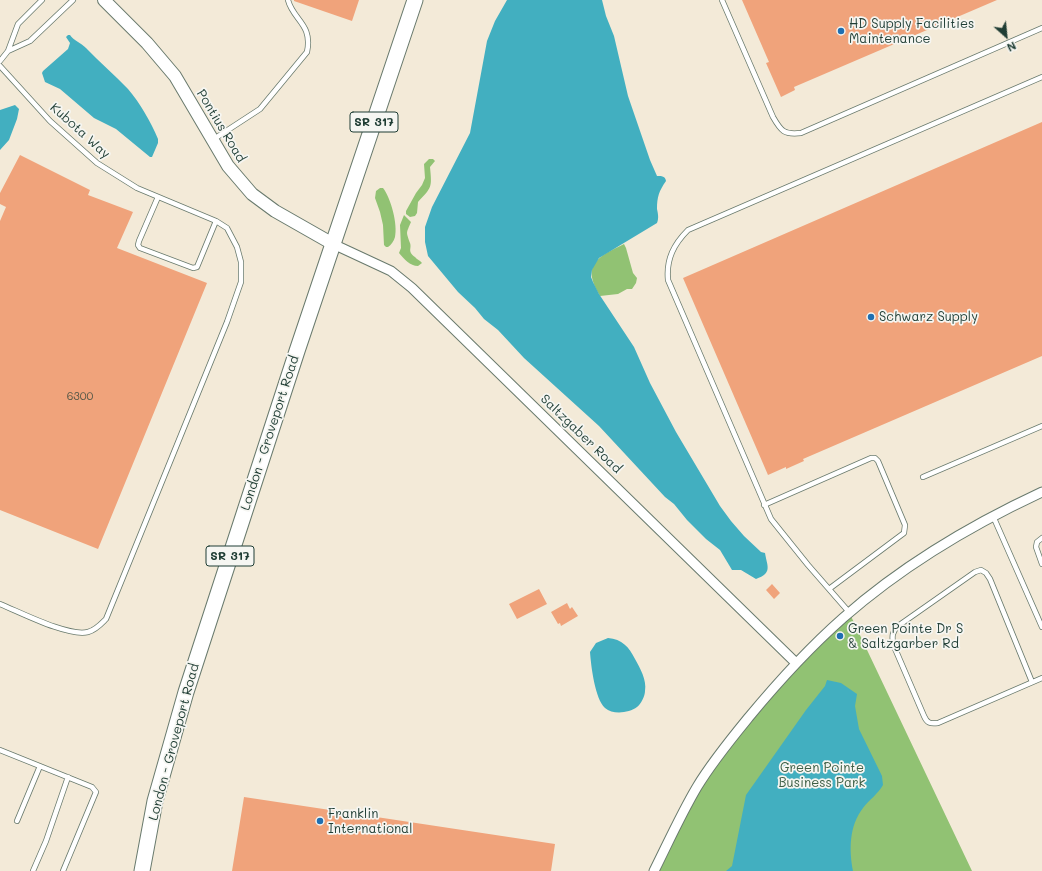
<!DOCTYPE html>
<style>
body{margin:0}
#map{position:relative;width:1042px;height:871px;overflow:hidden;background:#f3ead8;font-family:Mali,sans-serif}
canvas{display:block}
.north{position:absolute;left:986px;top:16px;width:40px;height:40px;-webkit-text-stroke:3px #f6f6f2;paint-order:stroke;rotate:153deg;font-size:11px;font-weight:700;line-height:16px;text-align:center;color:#1f3d34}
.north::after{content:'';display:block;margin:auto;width:14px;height:18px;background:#1f3d34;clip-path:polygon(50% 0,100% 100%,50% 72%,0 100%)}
</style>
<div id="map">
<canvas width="1042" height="871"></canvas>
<div class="north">N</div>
</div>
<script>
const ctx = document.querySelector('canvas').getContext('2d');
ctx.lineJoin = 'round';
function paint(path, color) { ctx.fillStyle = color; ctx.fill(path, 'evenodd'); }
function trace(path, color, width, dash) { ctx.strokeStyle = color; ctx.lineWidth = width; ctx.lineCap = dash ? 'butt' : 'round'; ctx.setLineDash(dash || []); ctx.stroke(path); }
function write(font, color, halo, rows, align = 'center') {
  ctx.font = font + ' Mali,sans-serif'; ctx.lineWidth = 3.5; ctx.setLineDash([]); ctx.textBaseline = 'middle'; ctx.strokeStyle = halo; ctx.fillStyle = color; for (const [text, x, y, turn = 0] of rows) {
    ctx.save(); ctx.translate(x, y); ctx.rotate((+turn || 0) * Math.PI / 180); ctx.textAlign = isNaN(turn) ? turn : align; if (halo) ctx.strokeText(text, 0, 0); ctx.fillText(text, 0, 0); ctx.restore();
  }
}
paint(new Path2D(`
 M429,159h4l2,2 -5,6c2,21 2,20 -12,35l-1,11 -2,3 -5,1 -4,-3v-3l10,-18 6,-8 3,-7 -1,-14z
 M380,188h3c8,10 15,37 12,49 -1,4 -4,8 -7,10h-2l-2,-2 -1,-20 -3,-13 -5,-14 1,-7z
 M404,215l7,7c-5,12 -5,9 -1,21 2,6 -3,8 5,14 2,3 5,3 7,6l-4,3c-8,0 -14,-7 -19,-13l2,-5 -1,-23z
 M624,244l2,4 7,25 4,5 -1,5 -4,6h-5l-9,5 -18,2c-19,-31 -3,-39 24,-52z
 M849,612l123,259h-318l70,-124z`), '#91c273');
paint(new Path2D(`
 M507,0h95l4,16 8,20 14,60 22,64 7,16c5,0 8,0 9,5 -7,10 -9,16 -9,28 1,5 2,9 0,14l-58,35 -7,12 -1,7 2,5 6,12 35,53 16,36 26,49 44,74 11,15 13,15 17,16 4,1c2,13 8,20 -9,26l-15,-9h-9l-12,-20 -14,-11 -19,-19 -13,-16 -9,-7 -66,-71 -75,-68 -26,-28 -14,-11 -9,-11 -17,-16 -30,-36 -3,-14v-15l7,-20 38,-74 17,-92 8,-20z
 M68,35h2c3,5 11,8 16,13 13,14 29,27 42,41 12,14 23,33 30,50v4l-6,14h-2l-34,-28 -22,-11 -34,-29 -15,-7 -3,-9 1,-2 25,-22 2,-6 -4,-6z
 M15,105l4,4 -2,10 -8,21 -9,10v-40z
 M608,638c14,1 21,9 27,21 5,9 12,21 10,32 0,5 -4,13 -8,16 -8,6 -24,8 -32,1 -10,-9 -14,-42 -15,-56l6,-9z
 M827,680l14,3 16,11 -2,12 4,23 23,47 1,9c-5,9 -14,15 -20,23 -14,18 -14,42 -10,63h-127l6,-5 14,-71 60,-85 19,-24z`), '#42afc0');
paint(new Path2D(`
 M294,0h65l-7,21 -58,-20z
 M742,0h255l-203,87 1,3 -14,7 -15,-34 3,-1z
 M1042,122v234l-239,103 1,2 -18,8v-2l-18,8 -85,-197z
 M20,155l70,35 -2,5 45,17 -16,36 90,35 -109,266 -98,-39v-289l6,-14 -6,-3v-11z
 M772,584l8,9 -6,6 -8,-9z
 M539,589l8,15 -30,15 -8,-15z
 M567,603l3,6 2,-2 6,9 -17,10 -1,-3 -2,1 -7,-12z
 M244,797l311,47 -4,27h-319z`), '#f0a37b');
const service = new Path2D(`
 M722,0l51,117c8,14 11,18 28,16l241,-105
 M8,51l22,-10 43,-41
 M0,61l8,-10 10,-27 24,-24
 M0,66l50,55 47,42 40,25 79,33 -19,46 -4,1 -53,-20 -2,-3 1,-4 19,-44
 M214,139l46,-30 47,-57c6,-28 -14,-32 -19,-52
 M923,477l119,-51
 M764,505l107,-47h4l3,3 27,64 -1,8 -75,56
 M993,516l49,111
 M1042,538l-5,4 -1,5 6,17
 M0,604c20,8 68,33 88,28 8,-2 13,-8 18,-13l121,-297 14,-40v-20l-4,-15 -10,-19 -11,-7
 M849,612l-41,-47 -37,-46 -103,-239c-2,-21 6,-36 20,-50l354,-153
 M1032,682l-42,-103 -4,-6 -5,-3 -6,2 -77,54c-6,6 -6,10 -5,18l31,72c3,7 6,8 14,7l104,-45
 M0,750l92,37 4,5 -33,79
 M17,821l23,-55
 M33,871l13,-30 22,-64`);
const minor = new Path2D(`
 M333,244l58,27 21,17 384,375
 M654,871c14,-28 27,-57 43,-84 15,-25 34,-48 52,-70 29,-35 60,-69 94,-99 59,-52 128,-93 199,-126`);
const tertiary = new Path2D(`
 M104,0l43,43 28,33 53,90 24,28 23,17 58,33`);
const primary = new Path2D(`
 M142,871l13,-70 31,-109 111,-341 118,-351`);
trace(service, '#697a6d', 6);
trace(minor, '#697a6d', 11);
trace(tertiary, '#697a6d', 14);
trace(primary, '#697a6d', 17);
trace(service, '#fff', 4.5);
trace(minor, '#fff', 9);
trace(tertiary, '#fff', 12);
trace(primary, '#fff', 15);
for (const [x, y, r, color] of [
 [841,31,4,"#1f6fb2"],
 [871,317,4,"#1f6fb2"],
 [840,636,4,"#1f6fb2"],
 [320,821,4,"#1f6fb2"]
]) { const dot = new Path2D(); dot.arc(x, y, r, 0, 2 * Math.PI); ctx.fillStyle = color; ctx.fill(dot); trace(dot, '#f6f6f2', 1.5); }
write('11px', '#535646', null, [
 ["6300",80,397]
]);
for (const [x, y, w] of [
 [374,122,48],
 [230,556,48]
]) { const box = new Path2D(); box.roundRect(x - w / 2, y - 10, w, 20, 3); ctx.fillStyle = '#f6f6f2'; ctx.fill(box); trace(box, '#1f3d34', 1); }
write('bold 12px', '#1f3d34', null, [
 ["SR 317",374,122],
 ["SR 317",230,556]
]);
write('13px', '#1f3d34', '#f6f6f2', [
 ["HD Supply Facilities",849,24],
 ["Maintenance",849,39],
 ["Schwarz Supply",879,317],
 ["Green Pointe Dr S",848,629],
 ["& Saltzgarber Rd",848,644],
 ["Franklin",328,814],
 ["International",328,829]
], 'left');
write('13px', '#1f3d34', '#f6f6f2', [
 ["Pontius Road",221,126,59],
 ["Kubota Way",80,131,42],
 ["London - Groveport Road",270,433,-72],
 ["Saltzgaber Road",581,434,44],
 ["London - Groveport Road",174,742,-75]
]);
write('13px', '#3c5e44', '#f6f6f2', [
 ["Green Pointe",822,768],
 ["Business Park",822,783]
]);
</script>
